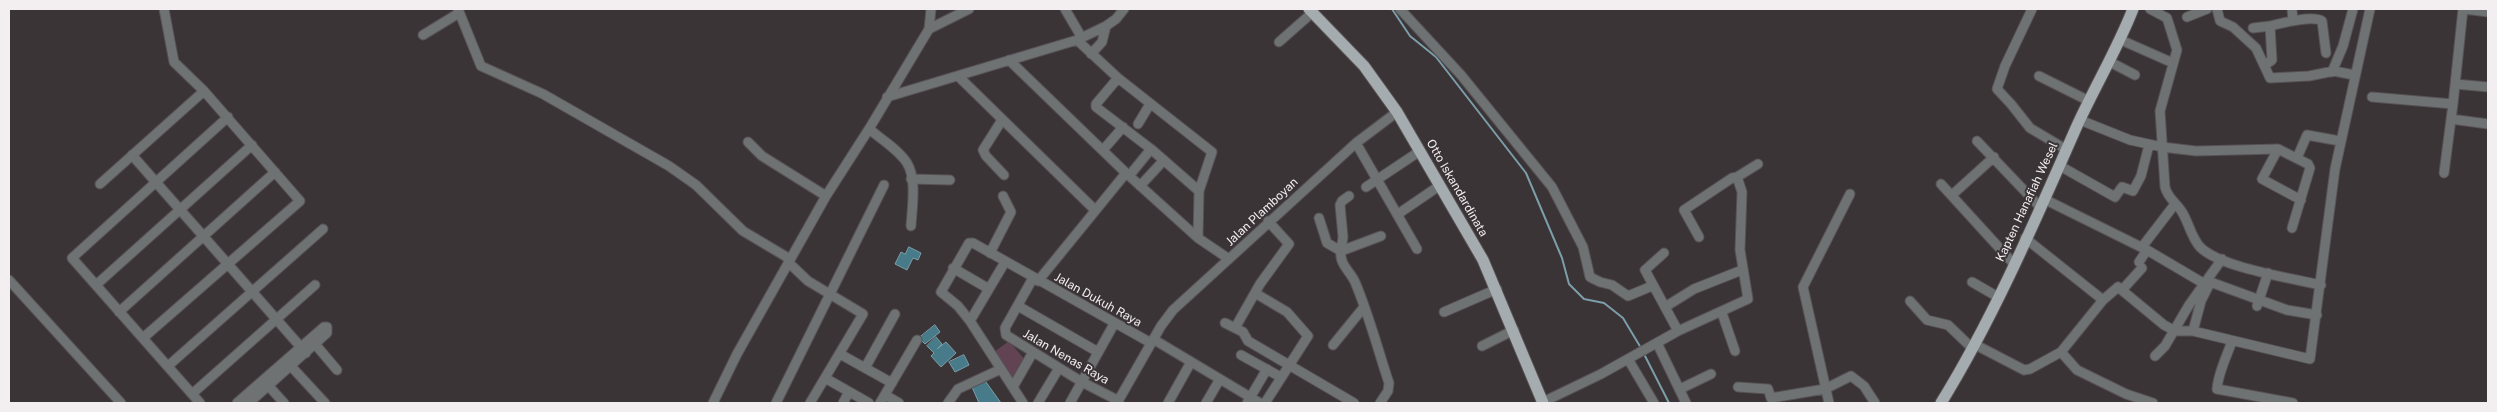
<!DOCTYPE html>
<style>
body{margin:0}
#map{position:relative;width:2497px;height:412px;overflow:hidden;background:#3a3437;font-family:"Public Sans",sans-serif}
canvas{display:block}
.frame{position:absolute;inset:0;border:10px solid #f3eef0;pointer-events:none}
</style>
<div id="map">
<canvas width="2497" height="412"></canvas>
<div class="frame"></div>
</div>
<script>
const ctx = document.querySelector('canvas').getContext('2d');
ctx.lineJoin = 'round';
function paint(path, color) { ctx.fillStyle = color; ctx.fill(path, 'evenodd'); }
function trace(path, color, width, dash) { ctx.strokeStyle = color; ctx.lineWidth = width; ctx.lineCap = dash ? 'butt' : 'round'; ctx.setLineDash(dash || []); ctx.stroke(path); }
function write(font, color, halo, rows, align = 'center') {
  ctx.font = font + ' "Public Sans",sans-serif'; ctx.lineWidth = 4; ctx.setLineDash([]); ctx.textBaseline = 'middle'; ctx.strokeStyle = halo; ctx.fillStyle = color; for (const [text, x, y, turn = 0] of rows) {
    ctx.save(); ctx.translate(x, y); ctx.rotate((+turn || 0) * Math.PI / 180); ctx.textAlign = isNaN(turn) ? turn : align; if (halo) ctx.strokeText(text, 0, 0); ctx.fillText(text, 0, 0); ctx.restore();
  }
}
paint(new Path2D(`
 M1009,341l16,19 -13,18 -18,-26z`), '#624353');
const water = new Path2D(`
 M909,247l12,6 -3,7 -5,-2 -6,12 -12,-6 6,-12 4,2z
 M935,325l5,7 -15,12 -6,-6z
 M936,337l6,7 -5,5 9,-7 10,11 -15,14 -10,-11 3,-3 -7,-7z
 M964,355l5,10 -14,7 -6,-10z
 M986,382l15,21h-22l-7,-16z`);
paint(water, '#477b89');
trace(water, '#7b9ea8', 1);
trace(new Path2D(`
 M1392,9l18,27 26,21 90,116 36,85 7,26 15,15 20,4 19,15 18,30
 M1644,354l25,49`), '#7b9ea8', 2);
const minor = new Path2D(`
 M458,9l23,57 62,28 126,72 27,19 47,46 47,28
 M1065,9l17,29
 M1400,9l61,66 91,112 31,60 7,30 10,5 12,3 16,11 24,-10
 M2032,9l-27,57 -8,23 14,15 19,24 37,22
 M2150,9l17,9 10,32 -17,61 5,76c3,12 12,16 17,25 7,11 9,25 18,35 21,21 91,31 121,38
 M2217,9l3,12 13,6 23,21 14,30 39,-2 25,-5 20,4
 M2292,9l1,12
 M2464,9l24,3
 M2187,17l20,-8
 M2253,28l17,-2
 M929,29l40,-20
 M423,35l36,-22
 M1077,40l29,-14
 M2121,40l52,23
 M1279,42l34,-30
 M1091,54l11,-12 4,-16 10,-7 8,-10
 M1009,60l117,113 72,65 31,21
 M2110,62l25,13
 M2265,65l7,-5 -2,-34c12,-3 42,-11 52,-5l4,32
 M2332,72l11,-26 10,-37
 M958,76l137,134
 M2039,76l50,25
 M1118,78l-22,26v3l55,42 48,42
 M2455,84l33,3
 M887,97l190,-57 41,38 94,74 -13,39 -1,47
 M2372,97l81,7 10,-95
 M2451,119l37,5
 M1002,120l-19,30 3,6 18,19
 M2080,120l50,20 32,7 34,4 82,-2 30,15 2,4 -18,60
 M1138,124l12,-20
 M869,129c12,10 30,21 38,34 10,16 5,45 4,63
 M1977,141l63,66
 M748,142l14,14 64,40
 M1356,143l61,106
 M2278,149l-16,30 39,21
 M1103,150l20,-23
 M132,155l174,198
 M2297,158l10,-23 33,6
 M2060,166l55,31 7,-10 11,4 8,-15 8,-31
 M2444,173l9,-69
 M1129,176l22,-27
 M911,179l39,1
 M100,184l104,-93 -30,-29 -10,-53
 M1941,184l73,80
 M1140,186l24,-26
 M1366,187l54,-36
 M1952,195l42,-38
 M1349,196l-7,5 -2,4 3,32 -2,14 40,-15
 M2044,199l103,51 56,33
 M1398,214l41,-28
 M1319,218l8,25 14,8c-2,13 9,20 14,31 14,33 23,68 34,101l-1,8 -8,12
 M1699,237l-15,-27 48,-32 5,-1
 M2025,238l78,62
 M2142,247l33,-43
 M990,253l21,-41 -8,-16
 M1664,253l-19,17 33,61
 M788,262l20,19 55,33 -53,89
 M2139,262l8,-12
 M953,268l36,21
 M1033,278l-28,50 1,7 76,47 37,19
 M9,280l112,123
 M1038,281l88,-108
 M1972,282l26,15
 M96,285l156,-140
 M2123,289l19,-21
 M1255,293l32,19 21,24 -43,67
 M1910,301l17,19 21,5 24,23
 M1018,306l80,46
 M2257,306l11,-33
 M1665,307l29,-18 48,-19
 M119,312l156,-140
 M1444,312l53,-23
 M1722,313l13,38
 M970,321l35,-59
 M1225,323l18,9 5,9 106,62
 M1235,328l25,-44 29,-40 -21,-23
 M2193,331l8,-30 8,-16 4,-2 74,27 30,5
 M143,338l157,-137 -96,-110
 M1153,339l107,64
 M2232,341c-5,15 -14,32 -15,48l76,14
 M1657,343l29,60
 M315,344l22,26
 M1974,344l50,26 6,-1 31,-17 16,18 49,24 27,9
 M1333,345l31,-38
 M1482,346l32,-16
 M2061,352l42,-52 15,-13 46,38 11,6h18l117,28 25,-190 35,-160
 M840,354l52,29
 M1241,355l36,20
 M2155,356l10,-10 24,-41 33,-46
 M1628,359l26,44
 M288,363l37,40
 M168,366l155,-137
 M865,368l30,-54
 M825,378l44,25
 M265,382l19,21
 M1013,387l20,-35
 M1738,387l30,2 3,9 54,-9 26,-13 13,10 11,17
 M1680,389l31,-15
 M192,394l123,-109
 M885,395l14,8
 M1543,402l58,-28 77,-43 70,-32 -8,-49 2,-58 -5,-15 21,-13
 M200,403l-128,-145 156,-141
 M237,403l87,-76h3v6l-78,70
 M713,403l24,-49 89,-158 43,-67 60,-100 2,-20
 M776,403l108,-218
 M843,403l6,-11
 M880,403l37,-63
 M948,403l10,-14 43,-20
 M1023,403l-53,-82 -12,-15 -17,-14 28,-49h4l178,100
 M1038,403l21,-35
 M1070,403l44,-79
 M1117,403l44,-77 12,-16 183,-167 41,-31
 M1168,403l23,-41
 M1206,403l14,-24
 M1247,403l20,-34
 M1829,403l-26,-116 47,-93`);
const major = new Path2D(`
 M1309,9l55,57 33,46 86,148 60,143
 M1941,403c53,-86 94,-182 135,-275 18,-40 41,-78 57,-119`);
trace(minor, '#585255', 11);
trace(major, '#585255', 13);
trace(minor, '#6e7273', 9);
trace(major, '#a5acaf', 11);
write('12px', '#f3eef0', '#3a3437', [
 ["Otto Iskandardinata",1457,188,60],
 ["Kapten Hanafiah Wesel",2027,202,-65],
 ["Jalan Plamboyan",1262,212,-43],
 ["Jalan Dukuh Raya",1098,300,29],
 ["Jalan Nenas Raya",1066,357,30]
]);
</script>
